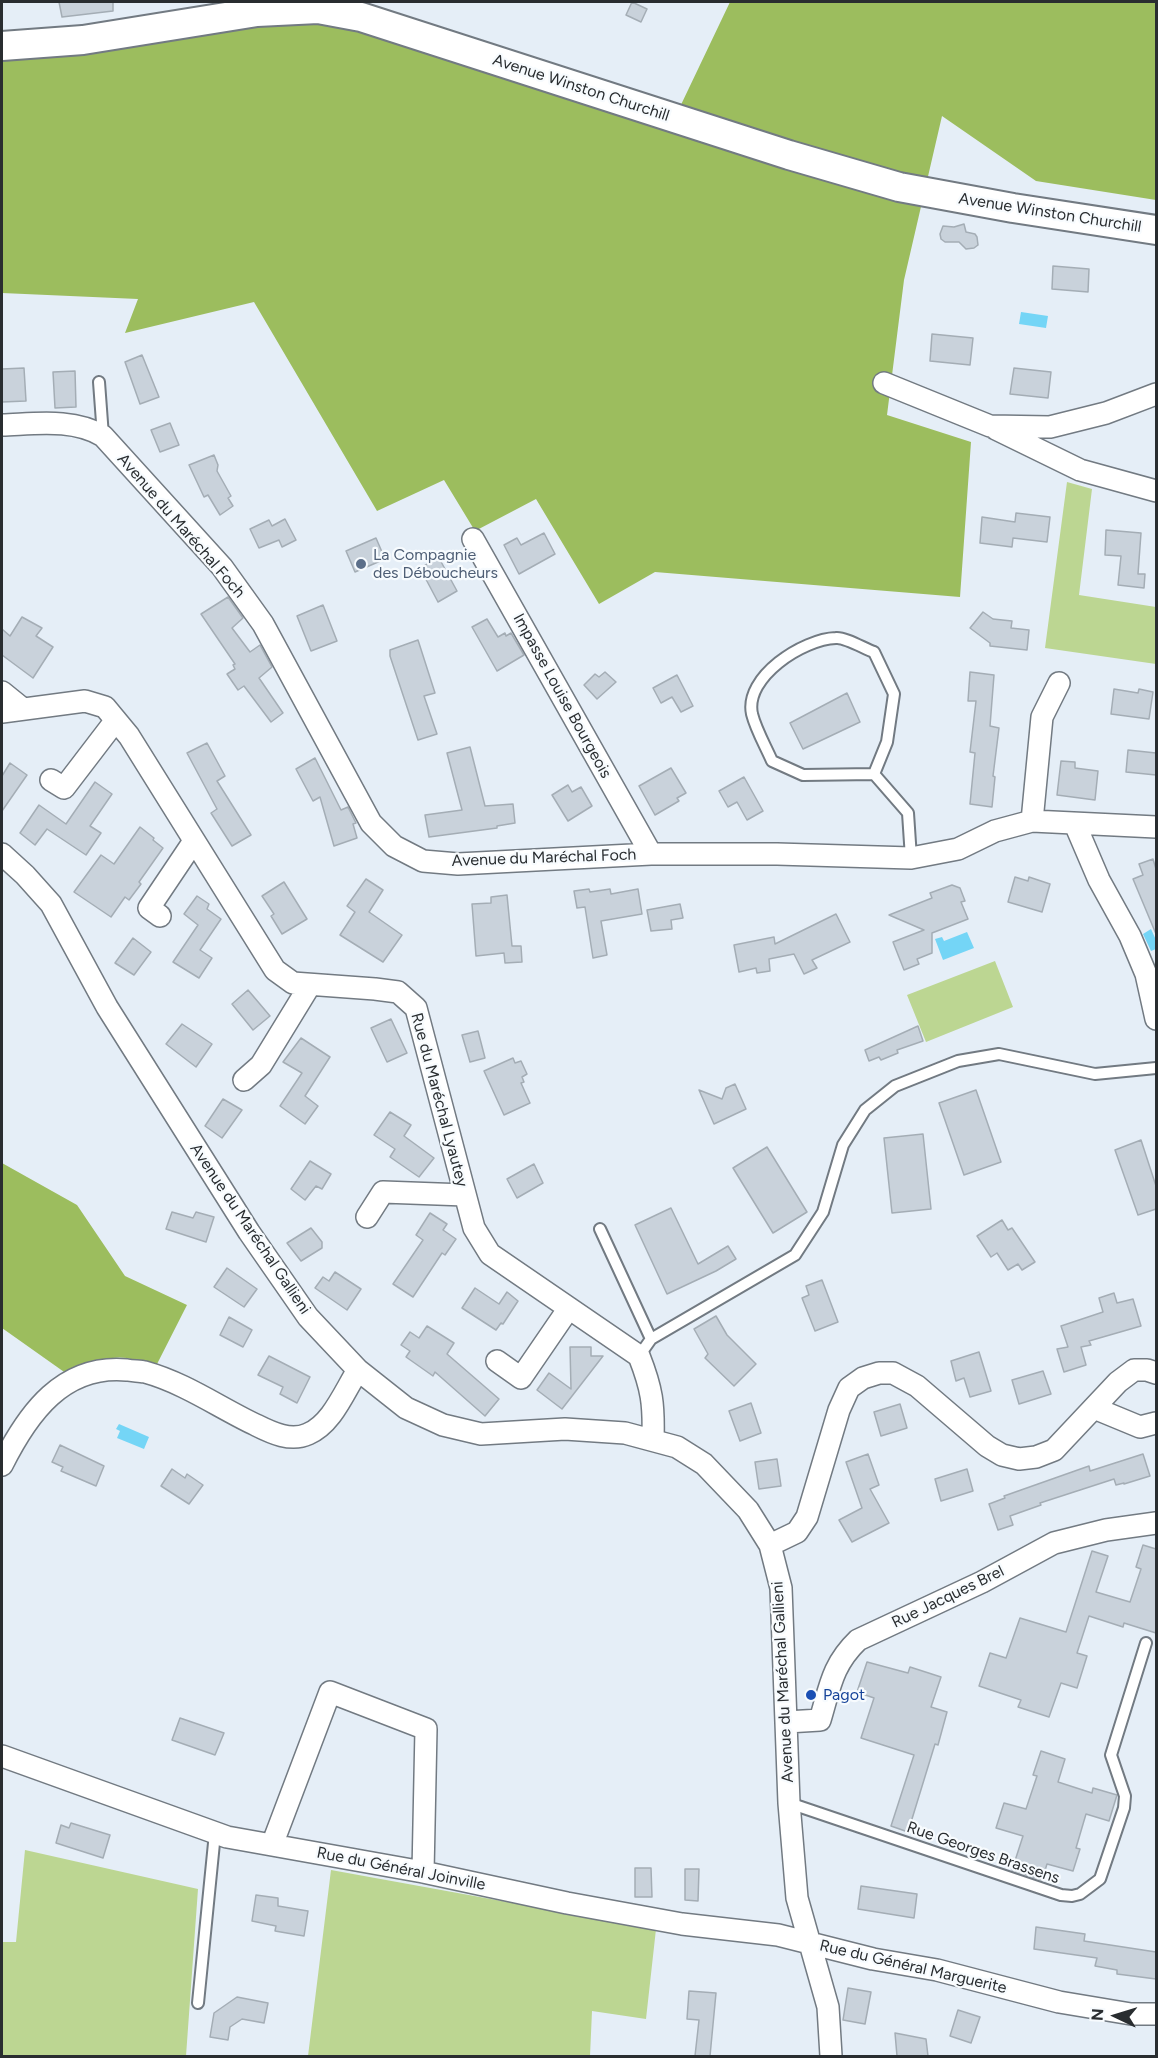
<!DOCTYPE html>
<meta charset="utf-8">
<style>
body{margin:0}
#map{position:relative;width:1158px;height:2058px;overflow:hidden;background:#e5eef7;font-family:Figtree,sans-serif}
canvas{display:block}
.frame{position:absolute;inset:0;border:3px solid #292d30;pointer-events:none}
.north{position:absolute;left:1086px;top:1986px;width:60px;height:60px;-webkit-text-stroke:4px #f7fbfe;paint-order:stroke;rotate:274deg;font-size:16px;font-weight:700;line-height:24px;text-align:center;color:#292d30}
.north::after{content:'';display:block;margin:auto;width:21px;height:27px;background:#292d30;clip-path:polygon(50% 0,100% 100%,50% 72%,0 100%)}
</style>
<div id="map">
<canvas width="1158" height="2058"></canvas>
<div class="frame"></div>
<div class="north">N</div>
</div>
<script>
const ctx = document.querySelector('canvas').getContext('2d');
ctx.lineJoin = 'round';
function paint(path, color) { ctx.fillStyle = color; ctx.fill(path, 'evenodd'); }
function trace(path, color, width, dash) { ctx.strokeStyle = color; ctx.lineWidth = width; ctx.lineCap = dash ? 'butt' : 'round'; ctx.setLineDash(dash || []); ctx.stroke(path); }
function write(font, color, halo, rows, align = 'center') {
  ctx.font = font + ' Figtree,sans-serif'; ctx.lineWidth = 4.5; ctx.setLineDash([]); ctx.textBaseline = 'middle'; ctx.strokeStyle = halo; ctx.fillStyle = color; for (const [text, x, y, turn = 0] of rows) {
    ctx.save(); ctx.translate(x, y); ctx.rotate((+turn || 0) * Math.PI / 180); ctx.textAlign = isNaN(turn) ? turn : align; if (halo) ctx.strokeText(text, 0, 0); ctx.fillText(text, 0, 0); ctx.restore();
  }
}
paint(new Path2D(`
 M1067,482l25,7 -13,106 77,12v57l-111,-16z
 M995,961l18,46 -87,35 -19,-47z
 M25,1850l173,39 -12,167h-184v-114h14z
 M331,1870l325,59 -10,90 -54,-8 -2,45h-282z`), '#bcd692');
paint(new Path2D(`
 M730,2h426v198l-120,-19 -94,-65 -38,164 -17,135 84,27 -11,155 -305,-25 -56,32 -63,-105 -61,32 -31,-51 -67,31 -123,-209 -129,31 13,-34 -136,-6v-235l261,-37 55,-1 155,43 195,69z
 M2,1163l75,42 48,71 62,29 -32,63c-9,-3 -19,-8 -28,-10 -20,-3 -43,7 -60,16l-65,-46z`), '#9cbd5e');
paint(new Path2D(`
 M1021,312l27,4 -2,12 -27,-4z
 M1151,929l5,11v9l-5,2 -8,-17z
 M967,932l7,16 -31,12 -8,-21 7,-2 2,4z
 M119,1424l30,13 -5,12 -27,-11 3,-7 -4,-2z`), '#74d5f6');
const building = new Path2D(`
 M59,2h54v9l-51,6z
 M632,2l15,7 -6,13 -15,-7z
 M964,224l2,8 9,2 2,3 1,8 -4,3 -8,1 -7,-7h-14l-4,-3 -1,-5 3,-8 11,1z
 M1053,266l36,3 -1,23 -36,-3z
 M932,334l41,4 -3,27 -40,-4z
 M142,355l17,42 -19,7 -15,-42z
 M24,368l2,33 -24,1v-33z
 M1014,368l37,4 -3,26 -38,-4z
 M75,371l1,36 -21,1 -2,-36z
 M170,423l9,22 -19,7 -9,-22z
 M214,455l4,10 -1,6 14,25 -3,2 5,8 -13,9 -12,-20 -4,2 -15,-32z
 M1016,513l34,4 -3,25 -34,-4 -1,9 -32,-4 2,-26 33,5z
 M285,519l11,21 -14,7 -3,-7 -20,8 -9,-19 19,-9 3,6z
 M1106,530l35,3 -3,41h7l-1,14 -26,-3 3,-29 -16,-1z
 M544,533l11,21 -36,20 -15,-29 13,-7 4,7z
 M376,538l9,21 -30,13 -9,-21z
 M439,558l18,33 -19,11 -18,-34z
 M228,597l15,21 -11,10 18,24 10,-7 12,22 -13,11 24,35 -12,9 -27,-36 -6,4 -11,-16 8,-5 -2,-4 2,-1 -34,-50z
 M323,605l14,36 -26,10 -14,-35z
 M983,612l10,7 19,2 -1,7 18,2 -2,20 -37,-4v-3l-20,-15z
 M22,617l20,11 -6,8 17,11 -20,31 -31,-23v-26l8,7z
 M487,619l11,18 7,-4 1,3 5,-3 13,22 -27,16 -25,-44z
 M418,640l17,53 -11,3 13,38 -19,6 -28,-84v-6z
 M605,672l11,10 -19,17 -13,-14 11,-11 4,3z
 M970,672l24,3 -4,51 9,2 -6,48 2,1 -3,30 -22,-3 5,-51 -5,-1 6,-51h-8z
 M677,675l16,31 -12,6 -9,-15 -11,6 -8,-15z
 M1114,689l24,4 1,-4 14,3 -4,27 -38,-5z
 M847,693l13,29 -57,27 -13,-26z
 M207,743l18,33 -8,5 34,54 -19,11 -21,-33 6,-4 -30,-56z
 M470,747l15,59 28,-2 2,19 -18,3v2l-68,9 -4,-22 37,-5 -15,-57z
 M1128,750l28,3v22l-30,-3z
 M315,758l26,52 7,-3 8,16 -3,1 4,14 -23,8 -14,-49 -7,4 -17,-32z
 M1061,761l14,1v6l23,3 -3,29 -38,-5z
 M10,763l17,12 -25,36v-35z
 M671,768l15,25 -9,5 2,3 -24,14 -16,-29z
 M744,777l19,34 -16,9 -10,-18 -9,5 -9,-16z
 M95,782l17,12 -22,32 11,7 -15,22 -39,-26 -12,16 -15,-12 19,-28 27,19z
 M568,785l4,7 9,-5 11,19 -24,15 -16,-26z
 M140,827l14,11 -1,2 10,8 -24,34 2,2 -12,16 -4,-3 -14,20 -37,-25 27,-37 13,9z
 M1153,859l3,10v65l-23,-55 10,-4 -4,-11z
 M1015,877l13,4 1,-4 21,7 -8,28 -34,-10z
 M366,879l17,11 -14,22 33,23 -19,27 -43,-27 15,-23 -8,-6z
 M284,882l23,37 -25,15 -11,-18 3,-2 -12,-18z
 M952,885l8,3 5,13 -4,1 7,17 -36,14v20l-15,6 2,5 -15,6 -11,-28 31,-12 -35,-15 43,-17 -2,-5z
 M589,889l1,3 20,-3 1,5 27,-5 4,25 -41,7 6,34 -14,3 -8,-51 -8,1 -3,-17z
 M507,895l5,51h9l1,16 -17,1 -1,-10 -28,3 -4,-52 19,-1v-6z
 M197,896l12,8 -2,5 14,10 -21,31 12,8 -13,20 -26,-16 25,-37 -14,-11z
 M680,904l3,14 -12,2 1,9 -21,2 -4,-21z
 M836,914l14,28 -38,18 5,8 -13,6 -10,-20 -25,5 1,12 -13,2 -1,-5 -17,4 -5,-27 40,-8 1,7z
 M133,938l18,14 -17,23 -19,-12z
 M248,990l22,26 -17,14 -21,-26z
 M391,1019l16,34 -20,9 -16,-34z
 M182,1024l30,20 -16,23 -30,-23z
 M918,1026l5,15 -26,9 1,3 -17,7 -2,-3 -10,4 -4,-11z
 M478,1031l7,27 -15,4 -8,-27z
 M301,1038l29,19 -25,39 13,10 -13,18 -25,-18 22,-33 -19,-11z
 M513,1058l2,5 6,-2 6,13 -5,3 2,5 -3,1 9,20 -26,12 -20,-44z
 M735,1084l11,25 -32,15 -15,-34 23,9 4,-11z
 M976,1090l25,72 -37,13 -25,-72z
 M223,1099l19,11 -20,28 -17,-12z
 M390,1112l21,13 -7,11 30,22 -15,19 -29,-20 5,-8 -21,-14z
 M923,1134l8,75 -39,4 -8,-75z
 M1141,1140l15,46v23l-18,6 -23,-65z
 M767,1147l40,65 -34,21 -40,-65z
 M310,1161l21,13 -9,15 -6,-3 -11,14 -14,-11z
 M534,1164l9,19 -26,15 -10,-19z
 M671,1208l27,56 30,-18 8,13 -20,12 -49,23 -32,-69z
 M172,1212l21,6 3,-6 18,5 -8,25 -40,-13z
 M430,1213l17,11 -4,6 13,9 -11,16 -3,-2 -29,44 -20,-13 30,-44 -7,-5z
 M1002,1220l6,10 4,-2 23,34 -13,8 -4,-6 -10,6 -11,-17 -6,4 -14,-21z
 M311,1228l11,14v6l-21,13 -14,-18z
 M227,1268l30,21 -13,18 -30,-20z
 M335,1272l26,17 -14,21 -32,-22 8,-11 6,4z
 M822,1280l16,42 -23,9 -13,-33 7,-3 -3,-9z
 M475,1288l24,16 8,-12 11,9 -15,23 -2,-1 -5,7 -34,-22z
 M1114,1293l3,10 16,-4 8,27 -52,15 2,4 -10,2 5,18 -22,7 -7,-23 11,-2 -7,-21 42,-14 -4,-14z
 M716,1316l11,19 29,29 -22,22 -29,-28 3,-4 -14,-25z
 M229,1317l23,13 -9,17 -23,-12z
 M427,1326l27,17 -7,11 52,45 -14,17 -50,-44 -2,4 -27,-19 4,-6 -9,-6 9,-13 9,6z
 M570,1347h21v9h12l-41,53 -25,-19 12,-17 22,16z
 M979,1352l12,39 -21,6 -6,-19 -8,3 -5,-20z
 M269,1356l41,21 -13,26 -17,-9 3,-7 -25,-12z
 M1043,1371l8,23 -32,10 -7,-24z
 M751,1403l10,30 -21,8 -11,-30z
 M900,1404l7,24 -26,8 -7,-24z
 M60,1445l44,21 -8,20 -35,-15 2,-4 -11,-5z
 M868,1454l11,31 -9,4 19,34 -37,19 -13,-22 23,-12 -16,-46z
 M1143,1454l7,22 -26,8v-1l-8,2 -2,-6 -74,24 1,2 -31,11 3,9 -15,5 -9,-26 16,-6 -1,-2 85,-30 1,5z
 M777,1459l4,27 -22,3 -4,-27z
 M172,1469l13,9 2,-4 16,11 -14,19 -28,-18z
 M967,1469l6,22 -32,10 -6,-22z
 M1143,1545l13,4v84l-32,-10 -1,4 -34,-11 -12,37 10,3 -10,32 -16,-5 -12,34 -31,-10 3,-7 -42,-14 11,-33 16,5 14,-40 46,14 26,-81 16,5 -12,36 34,10 11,-33 -5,-2z
 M867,1662l41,11 2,-6 31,10 -10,30 16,5 -9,33 -3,-1 -27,88 -17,-6 23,-71 -53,-17 13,-40 -17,-6z
 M180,1718l44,15 -9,22 -43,-15z
 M1041,1751l24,8 -7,23 34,11 1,-5 24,7 -8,26 -23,-7 -10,34 4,1 -7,22 -26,-7 -5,16 -30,-10 11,-34 -27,-8 8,-25 22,6 11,-33 -4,-1z
 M71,1823l39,12 -7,23 -47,-15 5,-18 8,3z
 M635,1868h16l1,29h-17z
 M685,1869h14l-1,32 -13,-1z
 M861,1886l56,8 -3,24 -56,-9z
 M256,1895l22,3v8l30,5 -4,25 -29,-5 1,-5 -24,-5z
 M1036,1927l49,7 -1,7 72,11v27l-39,-5v-4l-22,-4 2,-8 -63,-9z
 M848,1988l23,4 -6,32 -22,-4z
 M689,1991l27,2 -6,63h-15l4,-36 -12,-1z
 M237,1997l31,6 -4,20 -22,-4 -12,8 -2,13 -18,-3 4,-24z
 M958,2010l22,7 -9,26 -21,-7z
 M895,2033l31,6 2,17h-31z`);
paint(building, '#c9d2db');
trace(building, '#a4adb5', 1.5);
const service = new Path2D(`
 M99,382l4,54
 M874,774l13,-32 7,-48 -20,-42c-9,-3 -29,-15 -38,-14 -33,1 -92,39 -84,76 4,16 14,33 20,47l31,14 71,-1 34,39 3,45
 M600,1229l51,110
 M639,1356l12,-17 144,-84 28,-43 20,-67 22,-35 30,-24 63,-25 41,-7 96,20 61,-6
 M789,1803l272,92 11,1 8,-2 20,-15 24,-71 1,-12 -14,-41 35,-112
 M198,2003l17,-170`);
const minor = new Path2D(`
 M884,383l106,43 60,1 56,-14 50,-19
 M2,425c33,-1 71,-7 101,11l119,131 41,57 108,199 23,23 29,15 35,3 193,-10h126l134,4 47,-9 37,-18 37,-10 124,6
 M996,429l84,41 76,21
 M473,539l178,315
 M2,692l21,17
 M2,712l83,-11 20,6 24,29 146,234 18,13 82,6 23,3 18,16 58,220 16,26 149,102c13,33 15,48 14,83
 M51,780l13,8 52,-68
 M1032,821l10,-104 17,-34
 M1075,824l24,56 31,56 16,38 10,45
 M2,854l23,21 26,29 56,103 142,225 59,85 50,53 48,38 37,17 38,9 84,-5 60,4 52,14 27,17 44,46 22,35 11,43 8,215 8,95 31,109 3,49
 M160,916l-11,-8 45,-67
 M244,1080l17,-15 49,-80
 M367,1217l16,-25 82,3
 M497,1361l24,17 48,-70
 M1094,1408l46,19 16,-4
 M2,1465c26,-52 61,-101 125,-95 6,1 13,1 18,2 40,11 75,36 111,53 16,8 35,17 52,9 24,-10 36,-42 50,-64
 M770,1545l27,-13 10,-15 32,-107 10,-22 14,-10 16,-5h14l24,13 70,60 15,9 17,4 17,-2 18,-7 64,-68 16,-12h13l9,3
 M787,1722l33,-2c10,-33 12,-55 38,-80l124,-58 72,-39 52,-13 50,-7
 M2,1756l225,81 196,35 144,31 115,21 96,11 95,24 64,11 122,32 72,12h25
 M272,1845l58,-153 96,37 -3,143`);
const secondary = new Path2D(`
 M2,46l81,-6 174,-28 61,-3 43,8 428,138 110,32 114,21 143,22`);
trace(service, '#727a82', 14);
trace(minor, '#727a82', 24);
trace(secondary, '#727a82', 32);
trace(service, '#fff', 10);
trace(minor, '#fff', 21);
trace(secondary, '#fff', 28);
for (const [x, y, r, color] of [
 [361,564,6,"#5c6f8a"],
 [811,1695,6,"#1a4fb4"]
]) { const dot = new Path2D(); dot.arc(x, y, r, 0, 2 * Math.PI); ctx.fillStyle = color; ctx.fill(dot); trace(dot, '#f7fbfe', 2); }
write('16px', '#292d30', '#f7fbfe', [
 ["Avenue Winston Churchill",581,88,18],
 ["Avenue Winston Churchill",1050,213,9],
 ["Avenue du Maréchal Foch",181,526,49],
 ["Impasse Louise Bourgeois",562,696,61],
 ["Avenue du Maréchal Foch",544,858,-2],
 ["Rue du Maréchal Lyautey",439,1100,75],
 ["Avenue du Maréchal Gallieni",250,1229,56],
 ["Rue Jacques Brel",948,1597,-26],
 ["Avenue du Maréchal Gallieni",783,1682,-93],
 ["Rue Georges Brassens",983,1853,19],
 ["Rue du Général Joinville",401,1869,11],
 ["Rue du Général Marguerite",913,1967,13]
]);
write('16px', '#4e5e75', '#f7fbfe', [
 ["La Compagnie",373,555],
 ["des Déboucheurs",373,573]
], 'left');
write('16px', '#164399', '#f7fbfe', [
 ["Pagot",823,1695]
], 'left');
</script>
